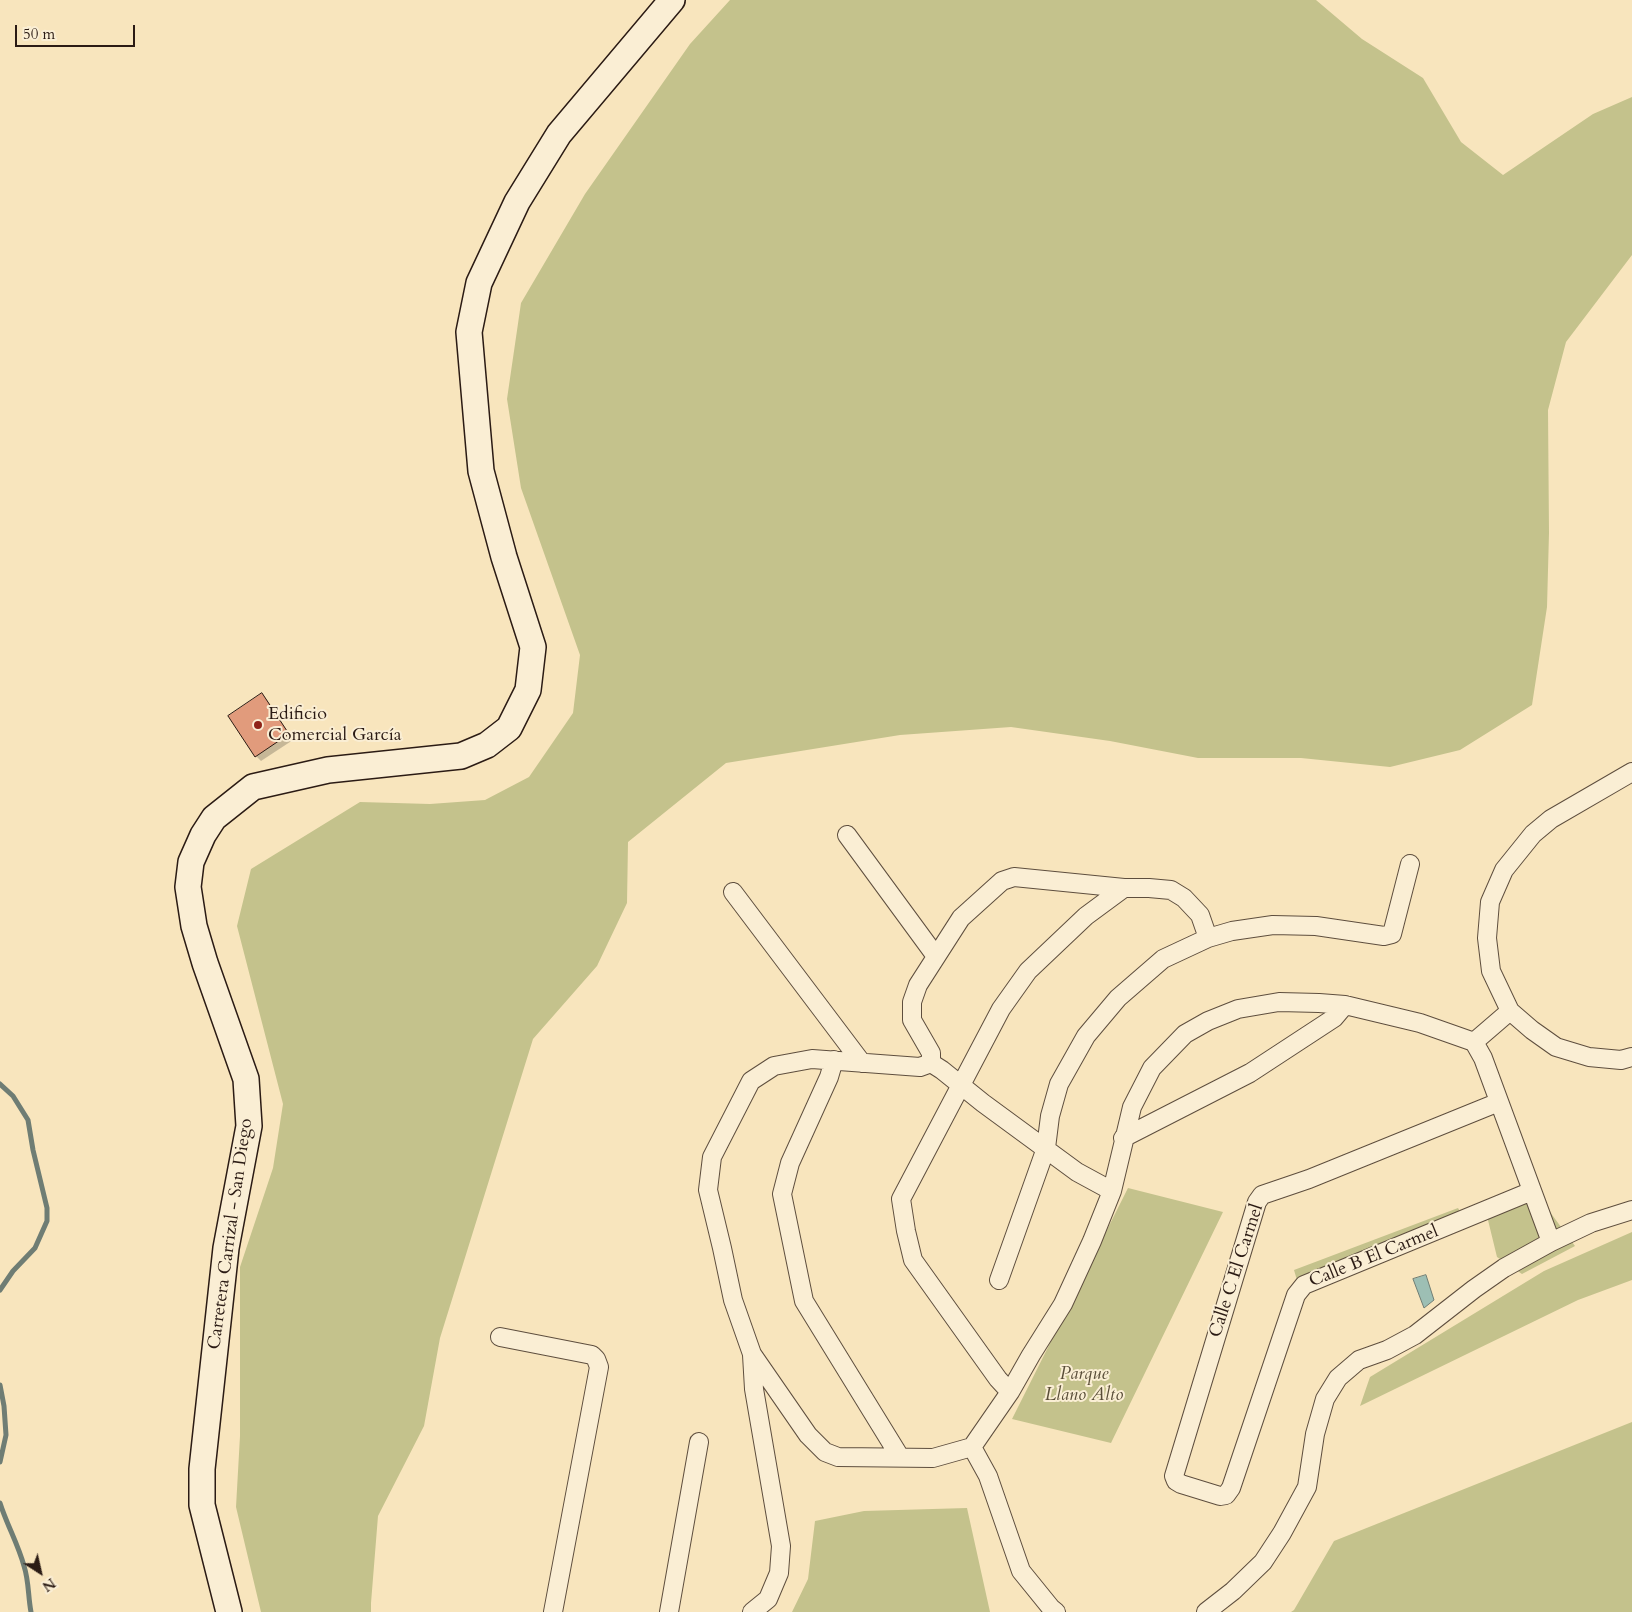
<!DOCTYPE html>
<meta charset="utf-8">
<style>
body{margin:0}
#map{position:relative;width:1632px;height:1612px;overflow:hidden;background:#f8e5bd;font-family:Cardo,serif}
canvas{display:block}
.north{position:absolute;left:15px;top:1547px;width:50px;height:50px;-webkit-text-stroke:4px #faeed4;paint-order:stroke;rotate:145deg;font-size:14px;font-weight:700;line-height:20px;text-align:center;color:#2b1b14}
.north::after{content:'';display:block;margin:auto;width:18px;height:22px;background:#2b1b14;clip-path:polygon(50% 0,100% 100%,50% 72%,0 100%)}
.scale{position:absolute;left:15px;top:25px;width:120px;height:22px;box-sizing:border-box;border:2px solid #2b1b14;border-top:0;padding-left:6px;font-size:15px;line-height:18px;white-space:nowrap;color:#2b1b14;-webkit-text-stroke:4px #faeed4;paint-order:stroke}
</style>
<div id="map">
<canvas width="1632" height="1612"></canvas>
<div class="north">N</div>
<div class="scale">50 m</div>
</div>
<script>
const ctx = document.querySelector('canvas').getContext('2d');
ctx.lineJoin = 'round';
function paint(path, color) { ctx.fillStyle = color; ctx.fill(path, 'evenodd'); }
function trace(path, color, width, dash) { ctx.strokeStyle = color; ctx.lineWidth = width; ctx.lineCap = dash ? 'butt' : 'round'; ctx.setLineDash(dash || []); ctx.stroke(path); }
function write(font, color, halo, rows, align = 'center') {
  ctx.font = font + ' Cardo,serif'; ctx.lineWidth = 4; ctx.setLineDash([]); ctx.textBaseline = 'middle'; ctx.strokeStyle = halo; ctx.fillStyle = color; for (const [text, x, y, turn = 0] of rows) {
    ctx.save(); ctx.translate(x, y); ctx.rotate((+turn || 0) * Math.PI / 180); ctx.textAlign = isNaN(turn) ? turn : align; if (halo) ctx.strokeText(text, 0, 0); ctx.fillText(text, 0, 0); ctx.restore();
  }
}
paint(new Path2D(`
 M730,0h586l46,39 61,39 38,64 42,33 90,-61 39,-17v158l-66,87 -18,68 1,123 -2,74 -15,98 -72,45 -70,17 -89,-9h-103l-88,-17 -99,-14 -111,8 -174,28 -98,79 -1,61 -30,63 -64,73 -93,299 -16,88 -46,90 -7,87v9h-110l-25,-105 4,-71v-169l33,-99 10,-64 -46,-178 14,-57 109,-67 70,2 55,-4 44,-23 44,-64 7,-58 -59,-167 -14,-89 14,-96 64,-109 105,-150z
 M1128,1188l95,24 -112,231 -99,-24z
 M1536,1193l39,53 -53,28 -25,-17 -10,-41z
 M1458,1208l11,19 -168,67 -7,-24z
 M1632,1232v48l-54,20 -218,106 10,-29 174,-106z
 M1632,1422v190h-341l3,-2 40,-69z
 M967,1508l23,104h-198l16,-33 7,-58 49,-10z`), '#c4c28c');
const water = new Path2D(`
 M1426,1275l8,25 -10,8 -11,-29z`);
paint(water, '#9dbfb4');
trace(water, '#6f7d74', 1);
paint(new Path2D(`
 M262,694l5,6 26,40 -32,21 -5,-5z`), '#0003');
trace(new Path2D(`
 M0,1084l13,12 15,24 5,30 14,58v13l-12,27 -22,23 -13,19
 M0,1385l4,21 2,29 -6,27
 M0,1503c7,22 18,41 24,63 5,15 4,31 7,46`), '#6f7d74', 5);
const building = new Path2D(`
 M262,693l27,41 -34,23 -27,-41z`);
paint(building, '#e19b7c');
trace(building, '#2b1b14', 1);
const street = new Path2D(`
 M1632,772l-81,47 -18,15 -29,36 -14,32 -3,36 4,33 19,40 22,19 24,17 33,10 32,3 11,-3
 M847,835l88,120
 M733,892l129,171
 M1474,1042l36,-31
 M834,1060l-5,17 -39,86 -8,31 22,107 96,156
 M931,1063v-10l-19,-33v-18l6,-17 43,-67 41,-37 12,-4 110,11
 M1499,1102l-190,77 -47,16 -5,7 -83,274 2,5 5,3 39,12 6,-1 5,-7 65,-193 8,-10 228,-94
 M1123,1138l127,-65 84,-55 11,-13
 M1112,1191l-35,-19 -94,-69 -41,-33 -11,-7 -11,4 -108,-8 -38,7 -23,15 -39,76 -4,33 14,58 11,52 19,54 56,81 17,17 13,5 95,1 39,-11 38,-55 21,-37 32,-51 29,-63 20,-50 20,-84 20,-39 33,-34 23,-13 30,-12 41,-7 40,1 26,2 75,18 54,19 9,16 68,184
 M999,1280l47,-132 4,-32 9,-32 27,-48 32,-38 45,-39 45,-21 24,-7 41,-6 43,1 68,10 8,-2 18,-70
 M500,1337l92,18 4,4 3,8 -46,245
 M752,1355l2,34 27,157 -2,27 -11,26 -16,13
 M1010,1392l-12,-13 -85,-119 -7,-29 -5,-32 100,-190 27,-38 58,-55 38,-28h25l22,2 13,8 16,17 8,23
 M972,1447l16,29 33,95 30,37 5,4
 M669,1612l30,-170
 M1206,1612l27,-21 30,-29 19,-29 25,-46 8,-53 10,-35 13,-21 21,-18 28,-10 28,-15 59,-46 30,-21 47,-26 40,-19 41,-13`);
const secondary = new Path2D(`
 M229,1612l-27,-107v-36l24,-221 23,-122 -3,-47 -41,-116 -11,-37 -6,-39 3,-25 12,-27 11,-17 39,-31 75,-17 133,-14 26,-11 22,-17 19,-38 5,-43 -29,-90 -23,-86 -12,-139 10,-49 38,-81 42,-68 113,-134`);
trace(street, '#5e4e3e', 20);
trace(secondary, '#2b1b14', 28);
trace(street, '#faeed4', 18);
trace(secondary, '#faeed4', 25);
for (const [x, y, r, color] of [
 [258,725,5,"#8f2418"]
]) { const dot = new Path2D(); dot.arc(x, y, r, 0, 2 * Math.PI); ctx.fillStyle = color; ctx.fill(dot); trace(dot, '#faeed4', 2); }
write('18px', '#2b1b14', '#faeed4', [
 ["Edificio",268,715],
 ["Comercial García",268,736]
], 'left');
write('18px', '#2b1b14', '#faeed4', [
 ["Carretera Carrizal - San Diego",231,1234,-82],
 ["Calle B El Carmel",1374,1257,-22],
 ["Calle C El Carmel",1237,1271,-72]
]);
write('italic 18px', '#594d38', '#faeed4', [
 ["Parque",1084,1375],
 ["Llano Alto",1084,1396]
]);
</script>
